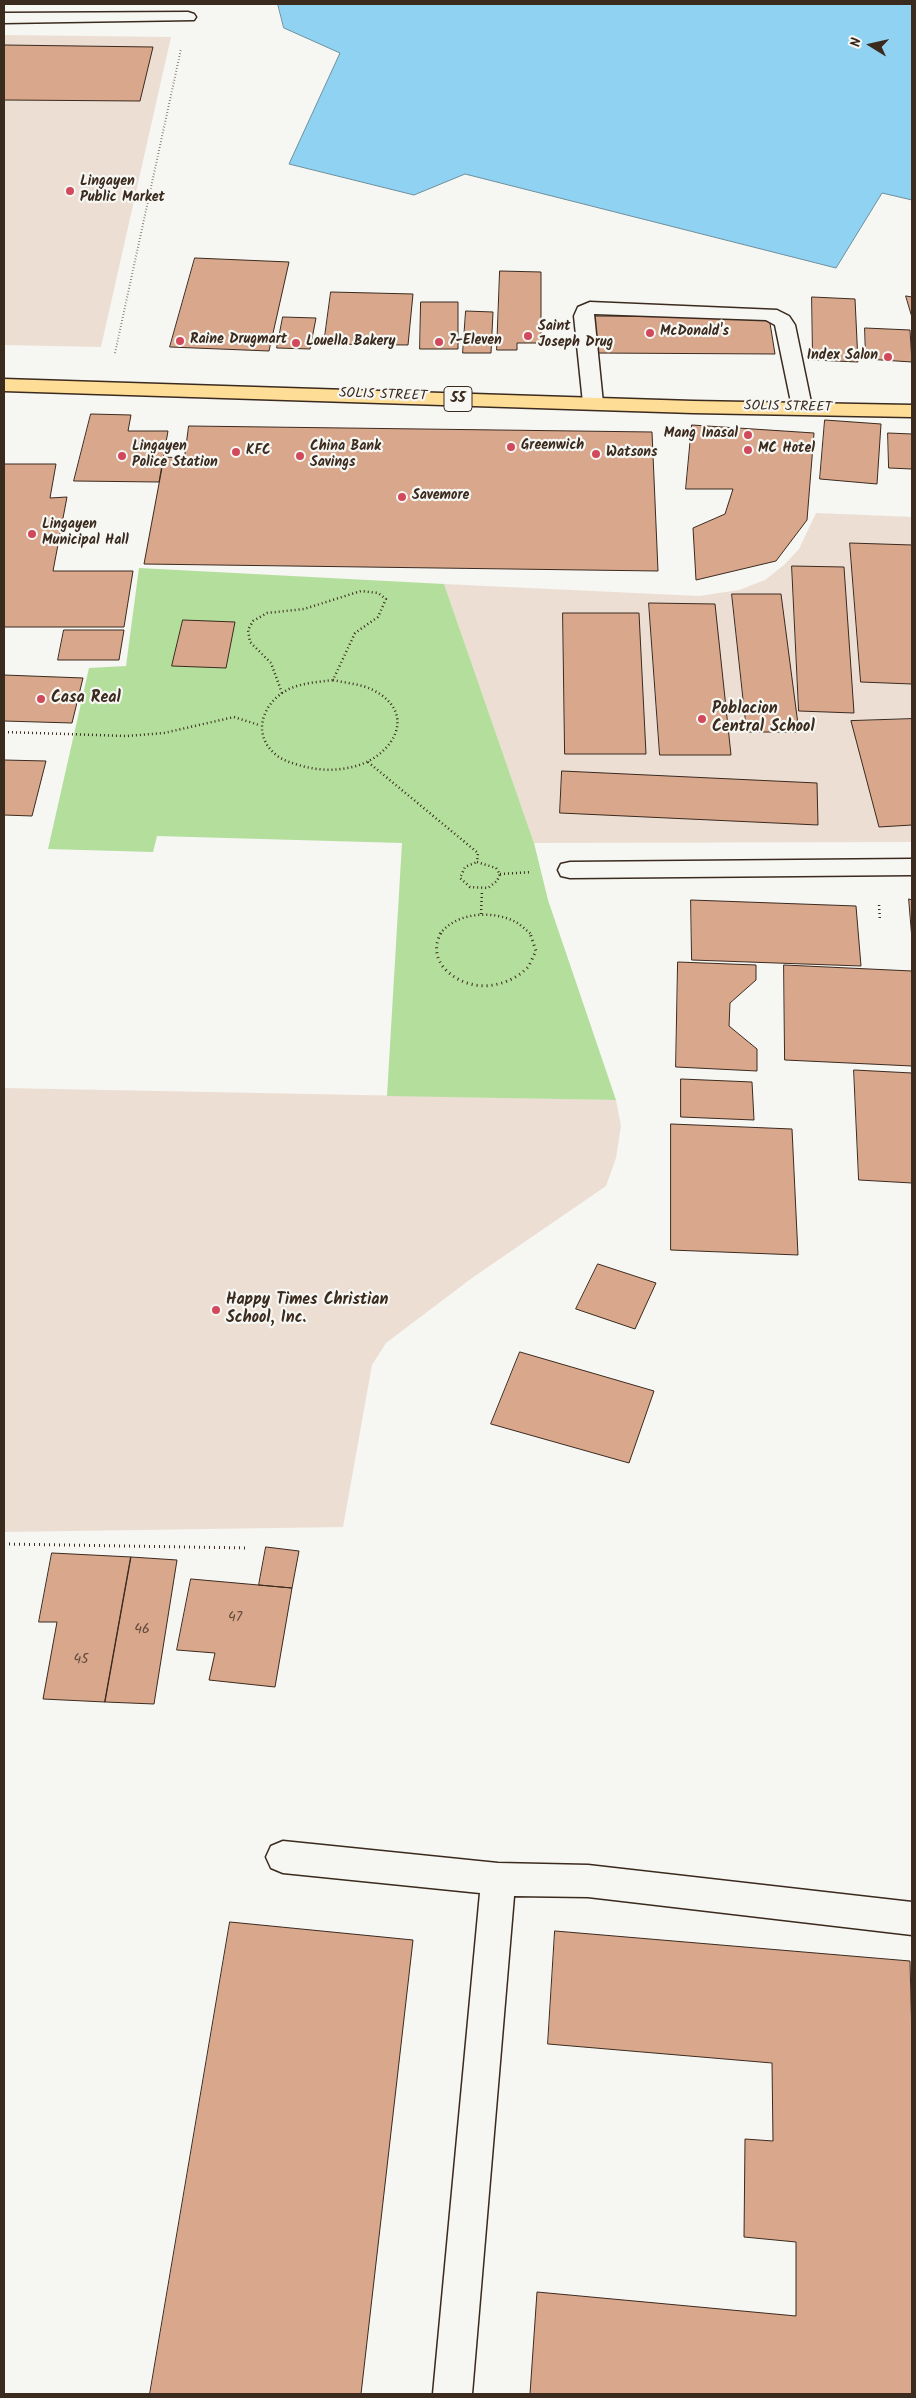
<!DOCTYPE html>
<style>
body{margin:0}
#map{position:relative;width:916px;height:2398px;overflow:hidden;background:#f6f6f2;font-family:Kalam,sans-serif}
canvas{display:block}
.frame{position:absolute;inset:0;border:5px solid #3b2a1e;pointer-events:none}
.north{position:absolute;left:846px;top:20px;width:50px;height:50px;-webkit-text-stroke:4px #f6f6f2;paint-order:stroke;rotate:280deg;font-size:14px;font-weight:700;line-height:20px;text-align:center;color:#3b2a1e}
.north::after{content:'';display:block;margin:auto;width:18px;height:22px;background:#3b2a1e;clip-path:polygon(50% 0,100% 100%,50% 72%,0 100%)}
</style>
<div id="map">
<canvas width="916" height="2398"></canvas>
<div class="frame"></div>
<div class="north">N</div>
</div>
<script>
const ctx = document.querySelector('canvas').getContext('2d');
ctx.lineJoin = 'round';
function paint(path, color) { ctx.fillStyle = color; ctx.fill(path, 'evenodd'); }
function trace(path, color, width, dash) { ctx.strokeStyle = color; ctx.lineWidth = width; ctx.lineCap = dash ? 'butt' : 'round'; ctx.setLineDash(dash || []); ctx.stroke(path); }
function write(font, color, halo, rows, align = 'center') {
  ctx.font = font + ' Kalam,sans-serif'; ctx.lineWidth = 4.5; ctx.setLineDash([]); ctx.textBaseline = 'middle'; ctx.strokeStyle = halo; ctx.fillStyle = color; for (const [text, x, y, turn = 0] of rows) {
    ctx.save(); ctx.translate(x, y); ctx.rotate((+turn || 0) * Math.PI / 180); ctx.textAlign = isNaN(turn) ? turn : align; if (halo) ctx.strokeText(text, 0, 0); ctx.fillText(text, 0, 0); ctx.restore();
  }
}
paint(new Path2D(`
 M4,35l167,2 -70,310 -97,-2z
 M816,513l96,4v325l-378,1 -90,-259 255,12 40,-6 26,-10 19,-15 15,-16z
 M4,1088l612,12 5,26 -5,32 -10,28 -134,92 -86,65 -14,22 -29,162 -339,5z`), '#edded3');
paint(new Path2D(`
 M139,568l305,16 90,259 14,57 68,200 -229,-4 15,-253 -245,-7 -4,16 -105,-3 41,-181 37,-2z`), '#b3de9c');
const water = new Path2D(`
 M278,4h634v196l-30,-7 -46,75 -371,-94 -51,21 -125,-31 51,-111 -56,-25z`);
paint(water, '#90d2f1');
trace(water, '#6e8f9d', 1);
const building = new Path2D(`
 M4,45l149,2 -13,54 -136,-1z
 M195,258l94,4 -20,89 -99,-4z
 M500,271l41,1v71h-24v7h-20z
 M331,292l82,2 -5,51 -84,-1z
 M906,296l6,1v20z
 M812,297l43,2 3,63 -45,-2z
 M421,302h37v47h-38z
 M466,311l27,1 -2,41h-28z
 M591,316l178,1 6,37 -183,-1z
 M283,317l33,1 -6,31 -33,-1z
 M865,328l45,2 2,32 -46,-3z
 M91,414l40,1 -3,16h40l-9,51 -85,-1z
 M825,420l56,4 -4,60 -57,-5z
 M692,425l122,8 -7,87 -31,41 -80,19 -3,-52 32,-14 8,-25h-47z
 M189,426l463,6 6,139 -514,-7 20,-107 20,1z
 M888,433l24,1v35l-23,-1z
 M4,464h52l-6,34 17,-1 -14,74h80l-9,56h-120z
 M850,543l62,2v139l-51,-2z
 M792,566l52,1 10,146 -55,-2z
 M732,594h49l18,138h-52z
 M649,603l66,1 16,151h-71z
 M563,613h76l7,141h-81z
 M183,620l52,2 -9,46 -54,-2z
 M64,630h60l-5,30h-61z
 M4,675l79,3 -11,45 -68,-2z
 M912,719v106l-33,2 -28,-106z
 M4,760l42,1 -14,55 -28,-1z
 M562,771l255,12 1,42 -258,-12z
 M909,899l3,1v39z
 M691,900l165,6 5,60 -169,-6z
 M678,962l78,3v15l-26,23 -1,23 28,23v22l-81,-4z
 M784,965l128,6v95l-127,-6z
 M854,1070l58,3v110l-53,-3z
 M681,1079l71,3 2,38 -73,-3z
 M671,1124l121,5 6,126 -127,-5z
 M598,1264l58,19 -21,46 -59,-20z
 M520,1352l134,39 -25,72 -138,-39z
 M266,1547l33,4 -7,37 -33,-3z
 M52,1553l79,4 -26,145 -62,-3 14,-77h-18z
 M131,1557l46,3 -23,144 -49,-2z
 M191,1579l101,9 -17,99 -66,-7 6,-27 -38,-3z
 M230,1922l183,18 -52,454h-211z
 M555,1931l355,30 2,77v356h-382l7,-102 259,24v-74l-52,-5 1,-98 28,2 -1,-78 -224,-19z`);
paint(building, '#d9a78c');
trace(building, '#3b2a1e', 1);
const lane = new Path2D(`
 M188,12l6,2 2,3 -2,3 -190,3v-10z
 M590,302l187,8 12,6 6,9 17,82 -3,4h-14l-3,-4 -17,-82 -9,-5 -172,-6 9,89 -3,4h-14l-3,-4 -9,-87 4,-9z
 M912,859v16l-342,3 -9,-2 -3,-6 3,-6 9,-2z
 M283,1841l215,22 90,2 324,37v33l-324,-38 -74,-1 -42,498h-39l47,-501 -197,-20 -12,-5 -5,-11 5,-11z`);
const highway = new Path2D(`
 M4,379l689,22 219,4v12l-219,-4 -689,-22z`);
trace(lane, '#3b2a1e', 3);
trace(highway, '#3b2a1e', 3);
trace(new Path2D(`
 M115,353l66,-304`), '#3b2a1e', 2, [0.5, 2.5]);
trace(new Path2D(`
 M333,680c12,3 29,4 40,10 49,25 16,72 -26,78 -15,3 -30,2 -45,-2 -10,-3 -19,-5 -27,-12 -24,-21 -12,-52 14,-65 13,-6 29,-7 44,-9z
 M282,693l-11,-30 -21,-21 -2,-12 5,-9 14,-8 37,-4 57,-18 17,2 8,6 -8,18 -23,16 -22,47
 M4,732l123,4 37,-3 70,-16 25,8
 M368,762l110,91 -1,9
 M477,862l19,6 4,6 -3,7 -9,7 -18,-1 -10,-9 5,-11z
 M500,874l31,-2
 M879,905l1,16
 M481,914l1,-24
 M440,934c16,-22 53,-24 76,-12 5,3 10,8 15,12`), '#3b2a1e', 2.5, [1, 3]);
trace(new Path2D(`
 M441,933c-18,32 23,58 52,52 13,-2 25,-8 34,-17 4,-5 6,-12 9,-17l-6,-18
 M4,1544l244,4`), '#3b2a1e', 3, [1, 4]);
paint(lane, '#f6f6f2');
paint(highway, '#fedd96');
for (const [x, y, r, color] of [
 [70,191,5,"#d1495b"],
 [650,333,5,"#d1495b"],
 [528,336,5,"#d1495b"],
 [180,341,5,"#d1495b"],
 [439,342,5,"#d1495b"],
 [296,343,5,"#d1495b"],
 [888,357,5,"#d1495b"],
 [748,435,5,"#d1495b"],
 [511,447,5,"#d1495b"],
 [748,450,5,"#d1495b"],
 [236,452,5,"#d1495b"],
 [596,454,5,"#d1495b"],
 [122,456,5,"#d1495b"],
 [300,456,5,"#d1495b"],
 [402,497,5,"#d1495b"],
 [32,534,5,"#d1495b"],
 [41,699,5,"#d1495b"],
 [702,719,5,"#d1495b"],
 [216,1310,5,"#d1495b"]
]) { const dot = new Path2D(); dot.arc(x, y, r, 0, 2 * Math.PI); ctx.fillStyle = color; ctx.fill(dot); trace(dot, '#f6f6f2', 2); }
write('bold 14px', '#3b2a1e', '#f6f6f2', [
 ["Lingayen",80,183],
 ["Public Market",80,199],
 ["Saint",538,328],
 ["Joseph Drug",538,344],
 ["McDonald's",660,333],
 ["Raine Drugmart",190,341],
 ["7-Eleven",449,342],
 ["Louella Bakery",306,343],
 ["Index Salon",878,357,"right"],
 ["Mang Inasal",738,435,"right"],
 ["Greenwich",521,447],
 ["Lingayen",132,448],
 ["Police Station",132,464],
 ["China Bank",310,448],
 ["Savings",310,464],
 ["MC Hotel",758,450],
 ["KFC",246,452],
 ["Watsons",606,454],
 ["Savemore",412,497],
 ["Lingayen",42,526],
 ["Municipal Hall",42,542]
], 'left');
write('14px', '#3b2a1e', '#f6f6f2', [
 ["SOLIS STREET",383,396,2],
 ["SOLIS STREET",788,408,1]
]);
write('14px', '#62493a', null, [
 ["47",235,1619],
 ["46",142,1631],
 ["45",81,1661]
]);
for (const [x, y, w] of [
 [458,399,28]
]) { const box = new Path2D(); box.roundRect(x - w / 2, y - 12.5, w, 25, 4); ctx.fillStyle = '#f6f6f2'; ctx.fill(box); trace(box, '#3b2a1e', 1); }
write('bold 15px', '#3b2a1e', null, [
 ["55",458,399]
]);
write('bold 16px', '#3b2a1e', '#f6f6f2', [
 ["Casa Real",51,699],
 ["Poblacion",712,710],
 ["Central School",712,728],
 ["Happy Times Christian",226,1301],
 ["School, Inc.",226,1319]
], 'left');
</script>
